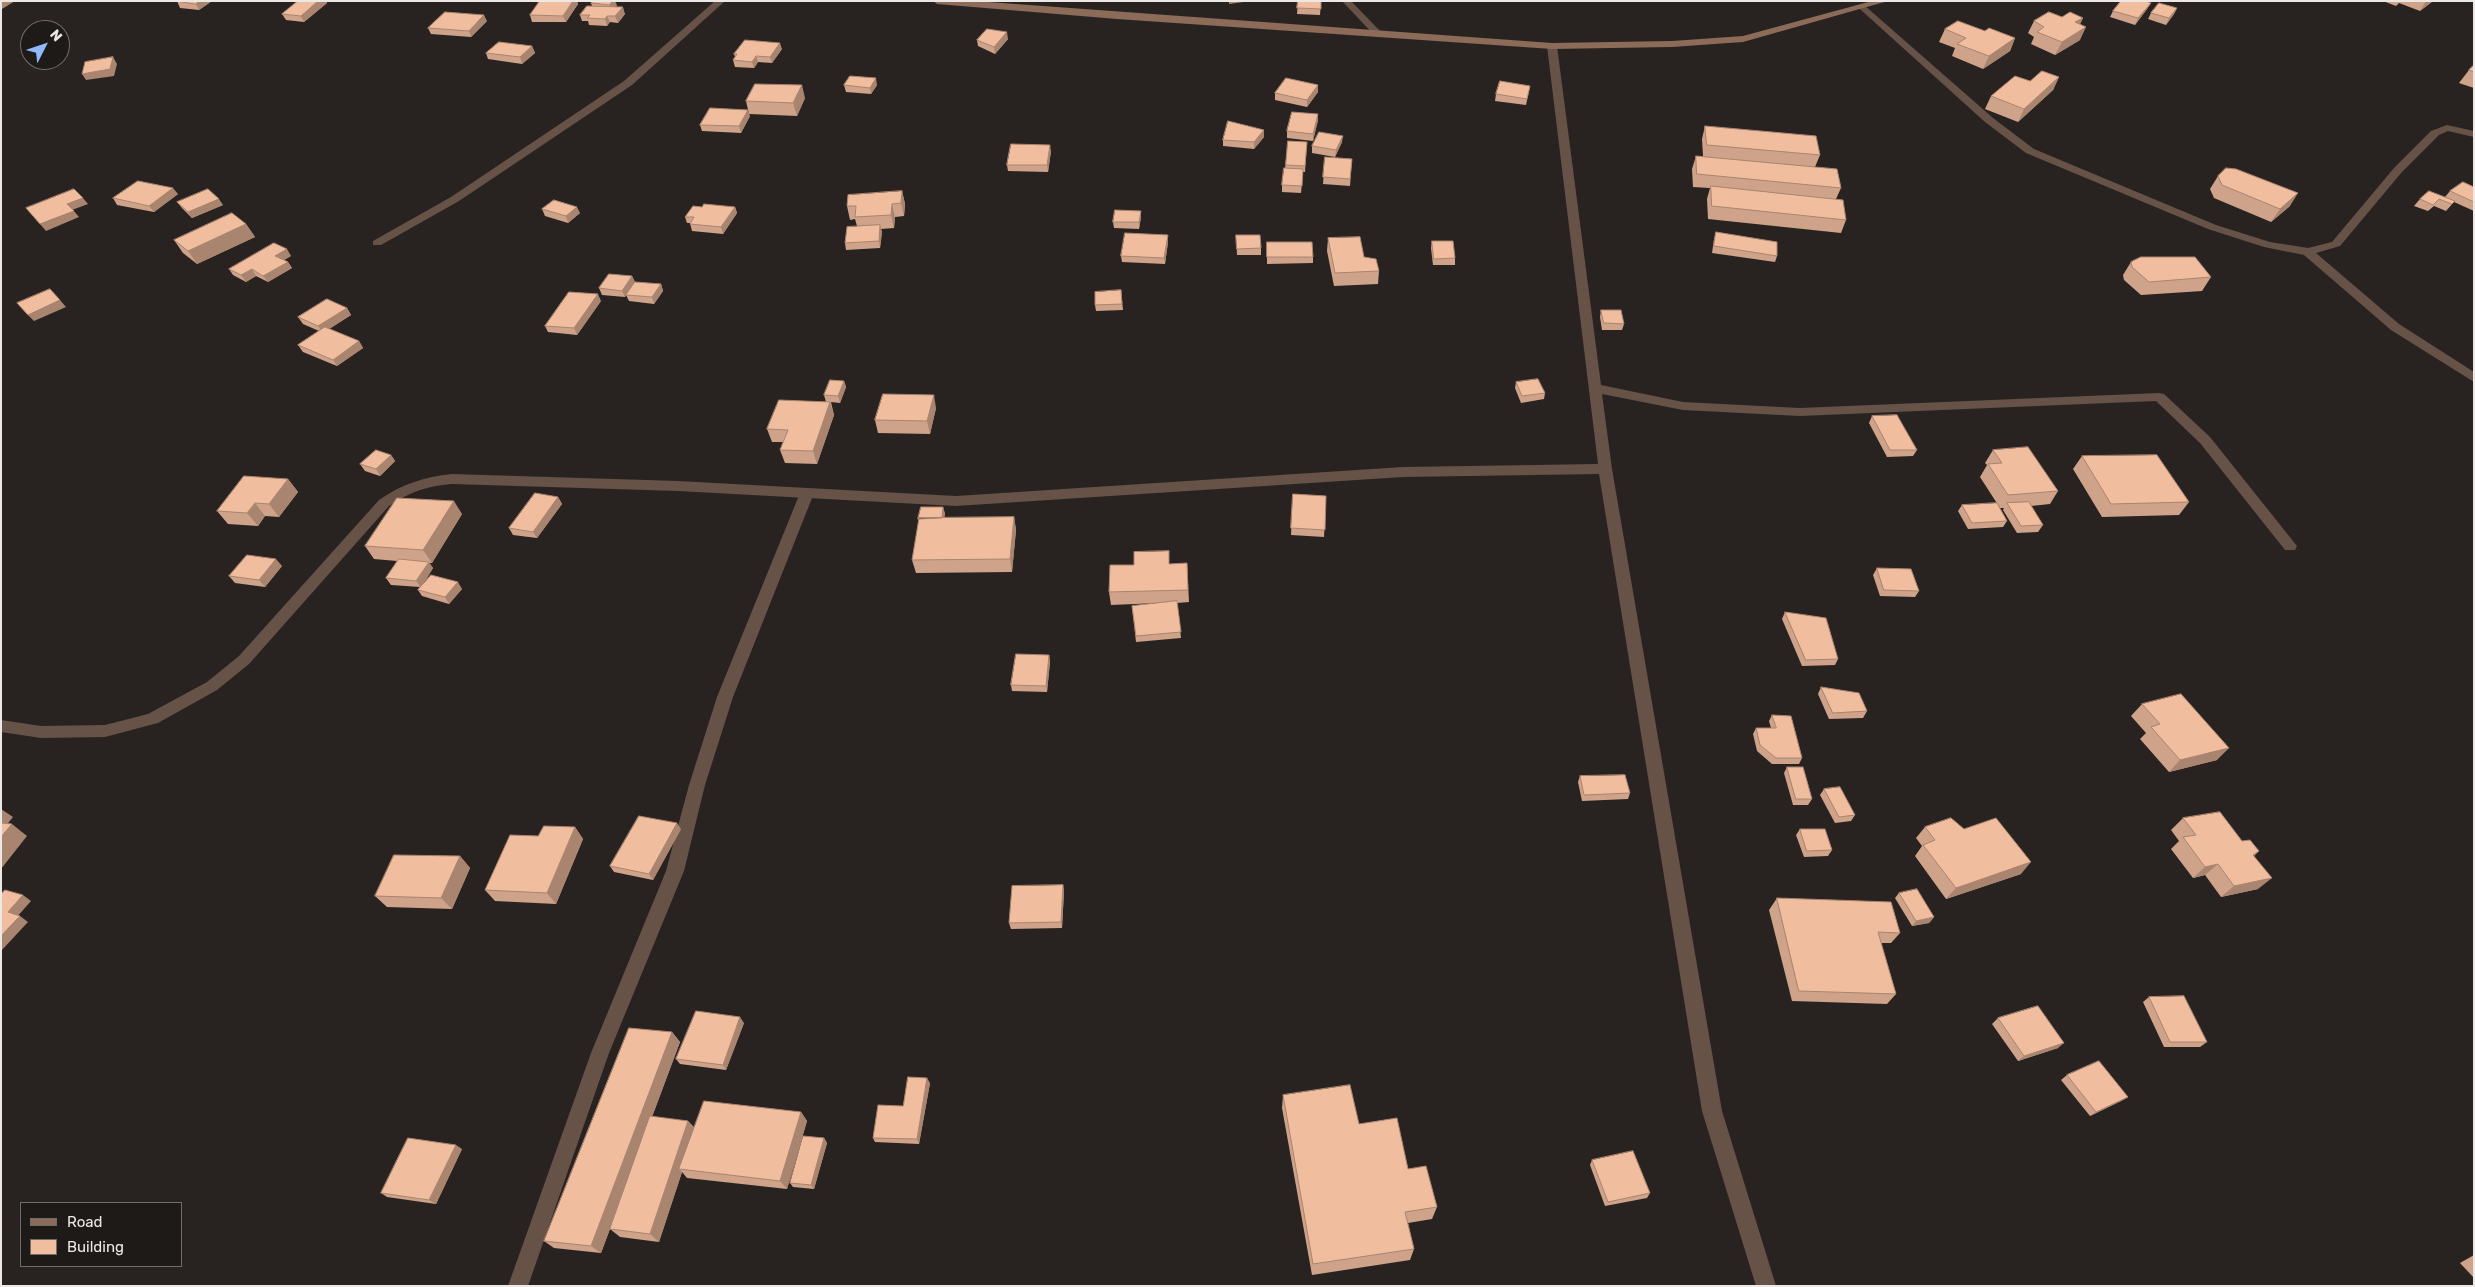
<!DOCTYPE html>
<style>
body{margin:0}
#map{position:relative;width:2475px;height:1287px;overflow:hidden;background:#282321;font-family:Rubik,sans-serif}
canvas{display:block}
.frame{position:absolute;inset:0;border:2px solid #ebe8e6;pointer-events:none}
.legend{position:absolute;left:20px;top:1202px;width:162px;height:65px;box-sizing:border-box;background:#1e1a17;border:1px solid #706c6a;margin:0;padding:6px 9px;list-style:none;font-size:15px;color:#ebe8e6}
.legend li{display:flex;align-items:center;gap:10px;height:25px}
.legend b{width:25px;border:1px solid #706c6a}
.north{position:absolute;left:20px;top:20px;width:50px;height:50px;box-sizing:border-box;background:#1e1a17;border:1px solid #706c6a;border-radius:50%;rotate:49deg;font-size:14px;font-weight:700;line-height:20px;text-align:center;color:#ebe8e6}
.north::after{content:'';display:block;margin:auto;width:18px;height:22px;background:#8fb8fd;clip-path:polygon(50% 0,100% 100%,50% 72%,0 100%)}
</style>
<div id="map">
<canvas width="2475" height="1287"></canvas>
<div class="frame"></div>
<ul class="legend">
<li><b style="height:6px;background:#8c6b59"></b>Road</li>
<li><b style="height:14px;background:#f1bd9f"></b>Building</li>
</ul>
<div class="north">N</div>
</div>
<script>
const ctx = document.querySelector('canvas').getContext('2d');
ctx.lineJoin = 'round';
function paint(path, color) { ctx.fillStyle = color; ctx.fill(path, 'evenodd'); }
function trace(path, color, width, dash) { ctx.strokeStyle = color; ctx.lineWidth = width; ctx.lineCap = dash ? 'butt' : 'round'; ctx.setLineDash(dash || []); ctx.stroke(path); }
paint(new Path2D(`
 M715,1h10l-93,84 -173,116 -78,44h-8v-4l78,-44 173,-116z
 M807,488l7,5 -81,204 -28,88 -21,86 -75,182 -81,233h-20l83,-233 75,-182 23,-86 28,-88 83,-204z`), '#675247');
paint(new Path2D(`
 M1342,1h9l30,31v4h-6z
 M1864,5l129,113 41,31 182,76 54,17 38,6 24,-6 62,-74 37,-37 16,-6 27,6v6l-26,-6 -9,4 -37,37 -62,74 -24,7 83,71 75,48v10l-83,-52 -87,-75 -40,-8 -56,-18 -182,-76 -41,-31 -124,-112 -2,-2z
 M1552,43l5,3 44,339 82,17 117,6 359,-15 5,1 46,43 87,109 -2,4h-10l-85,-107 -44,-42 -356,15 -117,-6 -81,-16 10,75 110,642 54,175h-20l-54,-175 -103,-637 -196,3 -447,29 -278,-15 -226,-7c-25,2 -43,8 -63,22l-140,158 -32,26 -59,33 -53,14 -64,1 -40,-6v-12l40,6 64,-1 43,-11 59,-32 32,-26 140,-156c23,-16 45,-23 73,-26l226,7 278,15 447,-29 195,-3 -51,-418z`), '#675247');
paint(new Path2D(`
 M933,1h41l578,42 120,-2 71,-5 129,-35h16l-145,41 -71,5 -120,2 -435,-30 -180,-15z`), '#8c6b59');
paint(new Path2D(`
 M177,1h35l-13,9 -19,-2z
 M298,1h28l1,2 -23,19 -18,-2 -4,-6z
 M537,1h40l1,3 -12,18h-34l-2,-7 8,-12z
 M1298,1h23l-1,14 -23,-1z
 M2383,1h50l-13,10 -21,-8 -3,3z
 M591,3l26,2 -2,2 10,7 -7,9 -8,-1 -3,4 -18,-1 -1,-4h-6l-2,-6 12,-9z
 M2151,3l-4,6 -12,16 -25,-8 3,-6z
 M2177,8l-3,6 -8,11 -18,-6 3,-6z
 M2062,17l21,1 -3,6v16l-25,15 -24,-11 3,-7 -6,-4 6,-12z
 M487,21l-16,16 -40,-3 -3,-6z
 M1945,29l40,2 30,7 -5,13 -27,18 -31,-13 3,-8 -16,-6z
 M1008,39l-13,15 -17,-8 -1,-6z
 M532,46l3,7 -13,11 -34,-5 -2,-6z
 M782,49l-10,14 -14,-1 -4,6 -19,-1 -2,-7 2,-3 -1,-3z
 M2474,65v23l-15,-5 10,-13z
 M2059,77l-6,13 -35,32 -33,-13 6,-13z
 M844,85h33l-6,9 -25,-2z
 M1318,85v7l-11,15 -32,-7v-7z
 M1530,86l-4,19 -31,-4 1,-7z
 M805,98l-8,18 -48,-2 -3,-13z
 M1318,114v6l-5,21 -26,-3v-7z
 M750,116l-9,17 -39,-2 -2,-6z
 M1705,126l115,29 -5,12 26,21 -5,11 10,21 -5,13 -133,-14 -1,-20 3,-11 -17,-1 -1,-18 4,-13h7l-1,-17z
 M1264,137l-10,12 -31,-3v-6z
 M1288,141l19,1 -2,30h-2l-2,21 -19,-1v-7l3,-16z
 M1342,142l-7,15 -23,-4v-7z
 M1051,151l-3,21 -40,-1 -1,-6z
 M1325,157l27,2 -2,27 -27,-2z
 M2218,176l72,30 -19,16 -57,-24 -4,-9z
 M2474,187v24l-20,-9 -8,9 -12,-5 -6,5 -14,-5 6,-7 25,-2 5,-6z
 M902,191l3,13 -1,12 -9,1 -1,11 -13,1 1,3 -2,16 -34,2 -1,-7 12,-17 -2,-7 -5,1 -3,-14z
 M178,194l-24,18 -37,-7 -4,-7z
 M177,202l46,3 -31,13 -10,-10z
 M702,207h33l2,6 -14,21 -31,-3 -2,-8h-3l-2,-6z
 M542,209l38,4 -12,10 -23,-7z
 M1141,217l-2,12 -25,-1 -1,-6z
 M246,224l9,13 -58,27 -14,-11 -9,-13z
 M1716,232l61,24 -2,6 -63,-9 2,-14z
 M1236,235l25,13v7h-24z
 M1328,238l36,19 15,14 -1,13 -44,2 -7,-35z
 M1432,241l23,17v7h-22l-2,-17z
 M1168,242l-3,22 -43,-2 -1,-6z
 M1267,242l46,15v6l-46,1z
 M291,256l-7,4 4,2 4,6 -24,14 -12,-6 -10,6 -13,-7 -4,-6z
 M2131,262l80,15 -9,14 -61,4 -17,-15 -1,-5z
 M632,276l3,6 26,2 2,7 -9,13 -25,-3 -3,-6 -1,2 -23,-2 -3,-7z
 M1121,290l2,20 -27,1 -1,-6z
 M601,301l-24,34 -29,-3 -3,-6z
 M347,308l4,7 -22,14 30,12 4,7 -26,18 -34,-14 -5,-7 21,-14 -16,-7 -5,-7z
 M1601,310l23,14 -2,6h-20l-2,-13z
 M844,381l2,6 -6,16 -9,-1 3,13 -17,49 -32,-1 -5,-13 3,-8h-11l-5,-13 59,-27 -2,-7z
 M1516,382l29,11 -1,6 -23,4 -6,-15z
 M936,408l-6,26 -52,-1 -3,-13z
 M1872,416l45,34 -4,6 -26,1 -18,-34z
 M1993,450l65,41 -8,13 -19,2 12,19 -5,7 -21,1 -14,-23 1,-2h-4l-20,-31 7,-12 -2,-2z
 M391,455l4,6 -15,15 -15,-5 -5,-7z
 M2082,456l107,46 -10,13 -77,2 -29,-48z
 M288,479l10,13 -19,25 -14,-1 -7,10 -30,-2 -11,-13z
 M1293,494l33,2 -2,41 -33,-2z
 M558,497l4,7 -25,34 -24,-3 -4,-7z
 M1962,505l45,16 -4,6 -35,2 -10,-18z
 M943,507l2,7 -1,4 70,-1 2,13 -4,42 -96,1 -4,-13z
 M462,514l-30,49h-3l4,5 -10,16 39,5 -13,15 -27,-8 -4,-6 2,-3 -29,-2 -5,-7 11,-17 -23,-2 -9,-13z
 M1187,563l2,39 -12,1 4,35 -45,4 -4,-36 26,-3 -47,2 -2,-13z
 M282,566l-17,21 -30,-4 -6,-7z
 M1877,568l42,23 -4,6 -35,-1 -7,-21z
 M1785,612l53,47 -3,6 -33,1 -20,-47z
 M1049,655l1,7 -3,30 -35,-1 -1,-6z
 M1821,687l46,24 -4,7 -34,1 -11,-25z
 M2142,704l75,56 -48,12 -29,-33 6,-6 -15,-17z
 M1772,715l30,43 -3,6h-27l-15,-13 -4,-17 3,-6h15l-2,-7z
 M1787,767l25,32 -4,6h-15l-9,-32z
 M1580,776l50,17 -2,6 -46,2 -4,-19z
 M1824,789l31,26 -4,6 -16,2 -15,-28z
 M2183,818l59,23 17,10 -5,5 4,33 -37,8 -16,-22 -12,3 -22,-29 8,-8 -8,-11z
 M575,827l8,12 -27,65 -61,-3 -10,-11z
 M1925,827l96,47 -75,25 -31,-43 7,-10 -6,-8z
 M681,829l-28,51 -39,-8 -4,-6z
 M1800,829l32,21 -4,6 -24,1 -8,-22z
 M460,856l10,12 -18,41 -65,-2 -12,-11z
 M1063,885l1,6 -2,37 -51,1 -2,-6z
 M1899,893l35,24 -5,6 -17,3 -17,-28z
 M1777,898l123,35 -9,10h-10l15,51 -9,10 -95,-3 -23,-91z
 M2149,997l58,45 -7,5h-36l-21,-45z
 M1998,1018l60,30 -40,13 -26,-37z
 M744,1023l-18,47 -46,-6 -4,-5z
 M672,1032l8,10 -28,75 36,4 6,6 107,-15 6,9 -20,68 -100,-11 -5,-6 -23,70 -39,-5 -10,-8 10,-27 -19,51 -47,-5 -10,-7z
 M2067,1075l61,22 -7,4 -31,15 -29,-36z
 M930,1083l-11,61 -44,-2 -2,-4 30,-32z
 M1283,1095l125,74 29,38 -5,12 -24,4 6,26 -4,11 -98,15 -30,-167z
 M824,1138l3,5 -13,46 -21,-2 -3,-4z
 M462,1149l-26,55 -49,-7 -6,-4z
 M1592,1160l58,33 -3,5 -42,8 -15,-41z
 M2474,1255v23l-14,-15z`), '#cfa389');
paint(new Path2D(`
 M1,1h14l-13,8z
 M199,1h13l-13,9 -3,-6z
 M318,1h8l1,2 -23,19 -3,-6z
 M573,1h4l1,3 -12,18 -3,-6z
 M612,1h3l2,4 -5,6 -2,-6z
 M1229,1h22l-22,3z
 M2426,1h7l-13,10z
 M2151,3l-4,6 -12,16 3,-7z
 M623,7l2,7 -7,9 -3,-7z
 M2177,8l-3,6 -8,11 3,-7z
 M484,15l3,6 -16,16 -2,-6z
 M607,16l3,6 -3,4 -2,-7z
 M2083,18l-6,12 -2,-8z
 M2086,27l-6,13 -25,15 7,-13z
 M1007,32l1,7 -13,15 -1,-7z
 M2015,38l-5,13 -27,18 6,-13z
 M780,43l2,6 -10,14 -2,-6z
 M532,46l3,7 -13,11 -2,-7z
 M756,56l2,6 -4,6 -2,-6z
 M113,57l4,7 -3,12 -28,4 -4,-6z
 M2059,77l-6,13 -35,32 6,-13z
 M876,78l1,7 -6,9 -1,-6z
 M802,85l3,13 -8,18 -4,-13z
 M1318,85v7l-11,15v-7z
 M748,110l2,6 -9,17 -2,-7z
 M1318,114v6l-5,21v-7z
 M1264,130v7l-10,12v-7z
 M1343,136l-1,6 -7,15 1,-7z
 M1050,145l1,6 -3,21 -1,-7z
 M173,188l5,6 -24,18 -5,-6z
 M902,191l3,13 -1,12 -3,-13z
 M2298,193l-8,13 -19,16 9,-13z
 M83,198l5,6 -16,6 -5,-6z
 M219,199l4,6 -31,13 -4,-6z
 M892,204l3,13 -1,11 -3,-13z
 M577,207l3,6 -12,10 -2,-7z
 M735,207l2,6 -14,21 -2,-7z
 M74,211l5,6 -33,14 -6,-7z
 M1141,211v6l-2,12v-7z
 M246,224l9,13 -58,27 -9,-13z
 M880,225l2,7 -2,16 -1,-7z
 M1168,235v7l-3,22 -1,-6z
 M287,249l4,7 -11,6 -5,-6z
 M288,262l4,6 -24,14 -5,-6z
 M252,269l4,7 -10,6 -5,-7z
 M632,276l3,7 -10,14 -3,-6z
 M661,284l2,7 -9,13 -2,-7z
 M598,294l3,7 -24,34 -3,-7z
 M60,300l6,7 -32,14 -6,-6z
 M347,308l4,7 -28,18 -5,-7z
 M359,341l4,7 -26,18 -4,-6z
 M844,381l2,6 -6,16 -2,-7z
 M934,395l2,13 -6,26 -3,-13z
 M830,402l4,13 -17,49 -4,-13z
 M391,455l4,6 -15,15 -4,-7z
 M288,479l10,13 -19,25 -10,-13z
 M558,497l4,7 -25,34 -4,-6z
 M454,501l8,13 -30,49 -9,-13z
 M255,503l10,13 -7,10 -11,-13z
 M943,507l2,7 -2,11 -1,-7z
 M1014,517l2,13 -4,42 -2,-13z
 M276,559l6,7 -17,21 -6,-7z
 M429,562l4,6 -12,20 -5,-7z
 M458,582l4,7 -13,15 -4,-7z
 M1049,655l1,7 -3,30 -1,-6z
 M2229,748l-12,12 -48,12 11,-12z
 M1,809l12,8 -12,15z
 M677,823l4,6 -28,51 -4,-6z
 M12,824l15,12 -26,33v-32z
 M575,827l8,12 -27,65 -9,-11z
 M460,856l10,12 -18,41 -11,-11z
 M2031,862l-10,12 -75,25 10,-11z
 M2218,864l-13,11 -12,3 12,-11z
 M2272,878l-14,11 -37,8 13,-11z
 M1063,885l1,6 -2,37 -1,-6z
 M23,895l8,6 -15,17 -8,-6z
 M20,916l8,6 -27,29v-15z
 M1934,917l-5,6 -17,3 4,-5z
 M740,1017l4,6 -18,47 -3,-5z
 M672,1032l8,10 -79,211 -10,-7z
 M2064,1043l-6,5 -40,13 6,-5z
 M927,1078l3,5 -11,61 -2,-5z
 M2128,1097l-7,4 -31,15 6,-4z
 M801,1112l6,9 -20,68 -7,-8z
 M688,1121l8,9 -17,39 3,3 -23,70 -9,-8z
 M824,1138l3,5 -13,46 -3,-4z
 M456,1145l6,4 -26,55 -7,-4z`), '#a9846f');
const building = new Path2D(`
 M177,1h22l-3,3z
 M298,1h20l-17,15 -19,-2z
 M540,1h33l-10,15 -33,-1z
 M593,1h19l-2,4 -19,-2z
 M1298,1h23v8l-24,-1z
 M2121,1h25l5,2 -13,15 -25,-7z
 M2159,3l18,5 -8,10 -18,-5z
 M587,6l36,1 -8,9h-8l-2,3 -18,-1 3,-3h-10z
 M445,12l39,3 -15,16 -41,-3z
 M2049,12l13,5 8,-5 13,6 -8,4 11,5 -24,15 -25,-10 7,-5 -10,-6z
 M1958,21l27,10 4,-3 26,10 -26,18 -32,-12 9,-6 -21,-9z
 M987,29l20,3 -13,15 -17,-7z
 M745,40l35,3 -10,14 -14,-1 -4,6 -19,-2 4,-6h-3z
 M499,42l33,4 -12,11 -34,-4z
 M113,57l-3,12 -28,5 3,-12z
 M2474,65v7l-5,-2z
 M2042,71l17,6 -35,32 -33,-13 24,-20 15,5z
 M850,76l26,2 -6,10 -26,-3z
 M1286,78l32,7 -11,15 -32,-7z
 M1500,81l30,5 -3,13 -31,-5z
 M755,84l47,1 -9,18 -47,-2z
 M710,108l38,2 -9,16 -39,-1z
 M1292,112l26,2 -5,20 -26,-3z
 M1228,121l36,9 -10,12 -31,-2z
 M1705,126l111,10 4,19 -113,-10z
 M1319,132l24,4 -7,14 -24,-4z
 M1288,141l19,1 -2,24 -19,-1z
 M1011,144l39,1 -3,20h-40z
 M1696,156l141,13 4,19 -144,-14z
 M1325,157l27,2 -2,20 -27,-2z
 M1284,168l19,1 -1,17 -20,-1z
 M2226,168l10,1 62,24 -18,16 -58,-24 -4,-9z
 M138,181l35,7 -24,18 -36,-8z
 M2463,182l11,5v15l-24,-11z
 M1711,186l132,14 3,20 -134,-14z
 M74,189l9,9 -16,6 7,7 -34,13 -14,-16z
 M208,189l11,10 -31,13 -11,-10z
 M902,191l-1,12 -9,1 -1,11 -36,2 1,-11h-9l1,-11z
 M2429,191l26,10 -3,3 -13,-5 -6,6 -13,-6z
 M554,200l23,7 -11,9 -24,-7z
 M704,204l31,3 -14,20 -31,-3 4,-7h-9l8,-11 9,1z
 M1115,210l26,1 -2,11h-26z
 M232,213l14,11 -58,27 -14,-11z
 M880,225l-1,16 -34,2 2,-16z
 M1716,232l61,10v14l-63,-10z
 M1125,233l43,2 -4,23 -43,-2z
 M1236,235h24l1,13 -24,1z
 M1360,237l4,20 12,2 3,12 -44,2 -7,-35z
 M1432,241h21l2,17 -21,1z
 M1267,242h45l1,15h-46z
 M274,243l13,6 -12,7 13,6 -25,14 -11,-7 -11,6 -12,-6z
 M2141,257h54l16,20 -62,5 -17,-15 -1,-5z
 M609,274l23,2 -10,15 -23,-3z
 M635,282l26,2 -9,13 -26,-2z
 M50,289l10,11 -32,15 -11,-12z
 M1121,290l1,14 -27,1v-13z
 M569,292l29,2 -24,34 -29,-2z
 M327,299l20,9 -29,18 -20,-9z
 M1601,310h20l3,14 -20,-1z
 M325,327l34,14 -26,19 -35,-15z
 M1538,379l7,14 -23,3 -6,-14z
 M830,380l14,1 -6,15 -14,-1z
 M883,394l51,1 -7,26 -52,-1z
 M779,400l51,2 -17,49 -33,-1 8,-20 -21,-1z
 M1897,415l20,35h-27l-18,-34z
 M2028,447l30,44 -50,4 -20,-31 14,-1 -9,-13z
 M376,450l15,5 -15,14 -16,-5z
 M2157,455l32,47 -78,2 -29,-48z
 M244,476l44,3 -19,25 -14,-1 -8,10 -30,-2z
 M535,493l23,4 -25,35 -24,-4z
 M1293,494l33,2 -1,34 -34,-2z
 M397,498l57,3 -31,49 -58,-4z
 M2029,502l14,23 -22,1 -14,-23z
 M1997,503l10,18 -35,2 -10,-18z
 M921,507h22l-1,11 -24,1z
 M1014,517l-4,42 -98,1 7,-42z
 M1169,551v13l18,-1 1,27 -79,2 1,-27h24v-13z
 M247,555l29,4 -17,21 -30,-4z
 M399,559l30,3 -13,19 -30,-3z
 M1877,568l34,1 8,22 -35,-1z
 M431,575l27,7 -13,15 -27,-7z
 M1177,601l4,31 -45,4 -4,-30z
 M1785,612l41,6 12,41 -32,1z
 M1016,654l33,1 -3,31 -35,-1z
 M1821,687l38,6 8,18 -34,2z
 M2181,694l48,54 -49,12 -29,-33 9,-3 -18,-20z
 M1772,715l19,1 11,42h-26l-16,-13 -4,-17h20z
 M1787,767h16l9,32h-16z
 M1625,775l5,18 -46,2 -4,-19z
 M1840,787l15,28 -16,2 -15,-28z
 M2220,812l22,29 8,-1 9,11 -6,4 19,23 -38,8 -16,-22 -13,3 -22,-30 13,-2 -13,-17z
 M639,816l38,7 -28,51 -39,-8z
 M1951,818l13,11 32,-11 35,44 -75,26 -33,-43 12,-5 -10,-13z
 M1,823l11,1 -11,13z
 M544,826l31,1 -28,66 -62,-3 25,-55 28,1z
 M1800,829h25l7,21 -25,1z
 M394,855l66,1 -19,42 -66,-2z
 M1063,885l-2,37 -52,1 3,-37z
 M1917,889l17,28 -18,4 -17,-28z
 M5,890l18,5 -15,17 12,4 -19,20v-42z
 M1777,898l114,4 9,31 -22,-1 18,62 -97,-3z
 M2184,996l23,46h-37l-21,-45z
 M2038,1006l26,37 -40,13 -26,-38z
 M696,1011l44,6 -17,48 -47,-6z
 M629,1028l43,4 -81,214 -47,-5z
 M2099,1061l29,36 -32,15 -29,-37z
 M908,1077l19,1 -10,61 -44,-1 5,-33 25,1z
 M1350,1085l9,39 38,-6 11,51 18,-3 11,41 -32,5 9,37 -101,15 -30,-169z
 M704,1101l97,11 -21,69 -101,-12z
 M650,1116l38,5 -38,113 -40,-5z
 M803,1136l21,2 -13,47 -21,-2z
 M408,1138l48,7 -27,55 -48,-7z
 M1633,1151l17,42 -42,9 -16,-42z`);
paint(building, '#f1bd9f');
trace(building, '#a9846f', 1);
</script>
